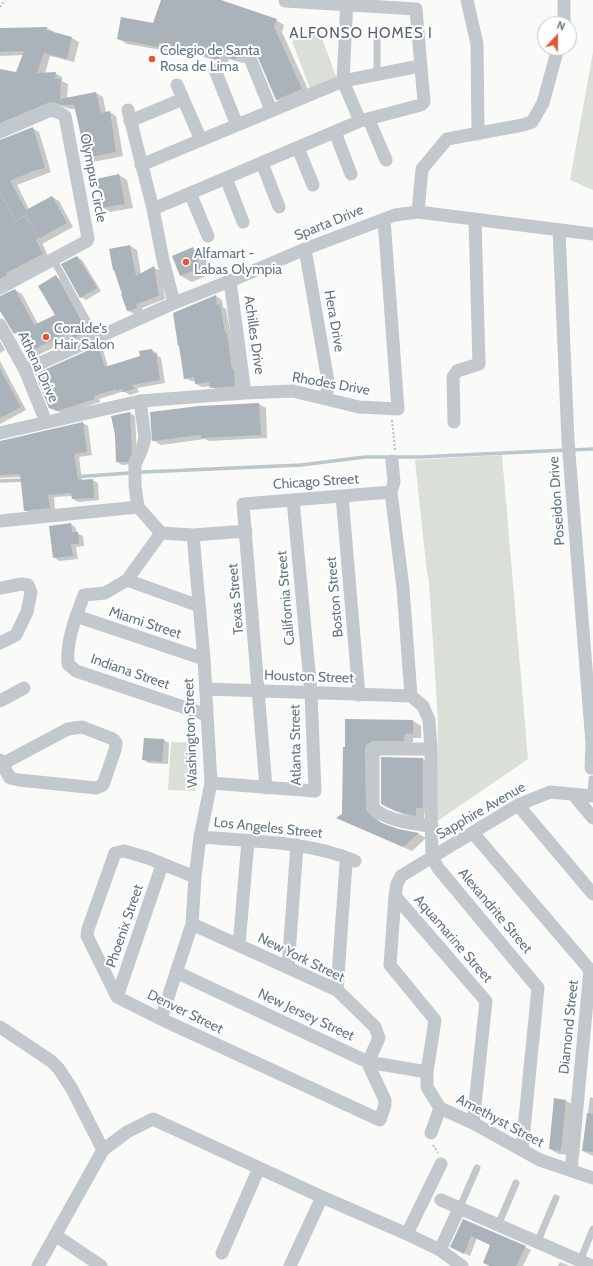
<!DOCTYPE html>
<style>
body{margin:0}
#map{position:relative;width:593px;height:1266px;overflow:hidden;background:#fafaf8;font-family:Cabin,sans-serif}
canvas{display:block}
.north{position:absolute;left:537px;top:16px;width:40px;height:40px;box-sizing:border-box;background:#fff;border:1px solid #c1c8cd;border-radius:50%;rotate:22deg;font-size:11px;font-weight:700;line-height:16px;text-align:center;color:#657683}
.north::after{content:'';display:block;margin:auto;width:14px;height:18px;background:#e4572e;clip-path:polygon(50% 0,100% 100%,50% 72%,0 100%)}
</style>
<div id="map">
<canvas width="593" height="1266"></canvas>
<div class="north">N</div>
</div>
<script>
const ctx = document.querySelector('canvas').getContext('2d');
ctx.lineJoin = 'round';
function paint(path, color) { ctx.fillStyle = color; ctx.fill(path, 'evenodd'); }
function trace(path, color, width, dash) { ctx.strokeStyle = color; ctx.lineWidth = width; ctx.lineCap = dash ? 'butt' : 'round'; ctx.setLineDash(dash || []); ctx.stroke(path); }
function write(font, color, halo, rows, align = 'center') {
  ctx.font = font + ' Cabin,sans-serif'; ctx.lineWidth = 4; ctx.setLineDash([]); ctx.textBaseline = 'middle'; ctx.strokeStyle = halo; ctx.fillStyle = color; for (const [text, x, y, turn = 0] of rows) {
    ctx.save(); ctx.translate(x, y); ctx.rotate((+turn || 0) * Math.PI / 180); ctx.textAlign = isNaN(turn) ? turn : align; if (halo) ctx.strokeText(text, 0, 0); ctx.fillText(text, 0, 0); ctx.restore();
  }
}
paint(new Path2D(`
 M319,30l18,49 -27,10 -18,-48z
 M593,52v138l-23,-10z
 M502,455l26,304 -92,63 2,-101 -9,-139 -2,-9 -12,-113z
 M171,742l27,1 -3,48 -27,-1z`), '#dadfd7');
paint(new Path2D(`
 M162,0h54l60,20 8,5 -2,7 28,62 -25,10 -8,-4 -20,-45 -6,5 -8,3 -14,-4 -2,5 -59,-18 -1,5 -40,-7 -9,-5 36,-14z
 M47,28l7,4v1l18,5 7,4 -5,20 -24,-6 -5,18 10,-1 7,4v4l6,3 -1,15 29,-6 7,4 3,16 4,-1 6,4 7,40 -30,6 -7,-4 -10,-49h-6l-9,-3h-6l-55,27v-63l17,4 6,-19 -23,1v-27z
 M32,128l7,4 12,40 -34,13 12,24 23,-12 7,4 14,26 -31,17 7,14 -49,24v-141z
 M119,175l8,5 6,28 -23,4 -8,-5z
 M130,246l7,4 4,24 13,-6 7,3 4,28 -23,9 1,3 -8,3 -7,-3z
 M193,249l11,6 7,19 -19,8 -11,-6z
 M77,257l5,3 19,31 -15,9 -5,-3z
 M56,277l8,4 30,54 -13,7 -7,-4 -38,18 -7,-5 -8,-14 -6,-4 -15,-24v-12l15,-7 7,4 16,30 18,-8z
 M216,296l6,4 1,7 3,2 5,27 2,1 7,52 -23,2 -6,-5 -9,1 -6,-3 -1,-3h-4l-6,-3z
 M0,341l5,9 -5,3z
 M98,347l5,3 5,17 33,-10 11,-7 5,3 1,3 3,2 4,25 -28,5 2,4 -9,3 -5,-3h-4l-22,7 1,3 -36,12 -9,-4z
 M0,361l26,49 -26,14z
 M259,404l7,4 1,30 -58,3 -4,-2 -44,6 -8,-5z
 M130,413l5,3 2,40 -4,8 -11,1 -5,-3z
 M83,423l5,3 4,29 -13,2 3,24 10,-1 6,3 1,17 -21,2 -5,-3v-3l-19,1 1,14 -25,2 -5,-3 -4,-33 -21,1v-36z
 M71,524l5,4 1,5 6,3 1,10 -8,1 2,12 -19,2 -5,-4z
 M413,721l8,5v12h-8v7l-38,4 -1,66 8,9 16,6 21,4 7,4 -14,13 -66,-29 -3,-7 1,-67z
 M164,740l5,3 -1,21 -20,-1 -5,-4z
 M423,759l8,5v49h-7v7l-20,-5 -22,-12z
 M590,1097l3,1v58l-10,-5z
 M566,1101l8,4 -5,50 -11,-1 -8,-5z
 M464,1220l67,30 -8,16h-33l1,-21 -14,-7 -7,18 -13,-6z
 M560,1262l10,4h-12z`), '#0003');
trace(new Path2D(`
 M572,450l21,-1
 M73,477l71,-5 157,-7 64,-8h55l146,-7
 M0,481l25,-1`), '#bbc7cb', 3.5);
paint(new Path2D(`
 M161,0h60l56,19 -3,8 28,62 -26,11 -19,-45 -6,-5 -4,1 -4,4 -9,4 -14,-4 -1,5 -60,-18 -1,5 -41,-8 4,-22 32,6z
 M47,27l-1,3 26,7 -5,22 -23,-6 -7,20 19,-1 -1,7h6l-1,20 36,-7 5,21 9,-2 6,41 -30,6 -12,-53h-12l-8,-3 -6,1 -48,20v-54l16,3 8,-21 -24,1v-24z
 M33,127l12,41 -12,3 -23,10 16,29 26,-14 15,27 -31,17 7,14 -37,19 1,2 -7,4v-139z
 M119,174l6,30 -24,4 -5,-29z
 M130,245l6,31 18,-10 5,30 -23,8 1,4 -10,3 -6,-17h1l-8,-24h-1l-4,-21z
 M193,247l8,21 -21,8 -8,-20z
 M77,256l20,32 -17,10 -19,-34z
 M56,275l31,56 -14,8 -3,-7 -42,20 -11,-20 -3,2 -14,-23v-15l15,-7 19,36 21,-10 -17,-29z
 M216,295l1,10 3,-1 5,29h2l5,36h2l1,17 -25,2 -1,-6 -14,2 -1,-7 -10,2 -5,-33h-1l-5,-33z
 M98,346l7,21 35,-11 -1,-5 13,-2 1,5h3l4,26 -28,5 2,4 -11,3 -1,-3 -6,2v-2l-22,7 1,3 -38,12 -8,-3 -14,-34z
 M0,369l21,38 -21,11z
 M259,403l2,32 -60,3v-3l-49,6 -2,-29 49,-6z
 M130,412l2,41 -4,9h-12l-1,-27 -4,-19z
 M83,422l4,30 -13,2 4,26 15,-1 1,19 -22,1 -1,-6 -23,2 2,13 -26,3 -4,-37 -20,1v-34z
 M71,523l1,9h6l1,12h-8l2,12 -20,2 -4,-32z
 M345,719l68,1v14h-8l-1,7h-31l-7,4 -1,4 1,61 7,8 9,5 16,6 21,4 -16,14 -67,-29 6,-4 1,-67h2z
 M144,738l20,1 -2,23 -20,-2z
 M381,757l42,1v50h-7v8l-21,-5 -14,-7z
 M554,1098l12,2 -5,51 -12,-2z
 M587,1113l6,1v38l-11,-1z
 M463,1219l63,27 -10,20h-26l-7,-3 7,-18 -19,-9 -7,18 -14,-7z`), '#aab3b9');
trace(new Path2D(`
 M0,7l5,-7
 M0,193l16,28 10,-6 19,36
 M392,420l3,30
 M433,1145l5,8`), '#bbbfc2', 2, [2, 2]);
trace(new Path2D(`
 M377,74v-41
 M53,259l43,78
 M591,796l1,-17
 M459,1209l18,-41
 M498,1225l18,-42
 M537,1243l19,-45
 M580,1261l13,-32`), '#c3c8cc', 7);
trace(new Path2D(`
 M347,0l-4,81 17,40
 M467,0l10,44 1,90
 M564,24v-24
 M250,58l21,52
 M215,70l22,55
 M177,85l24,55
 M128,110l25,99 10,51 11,43
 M369,120l17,40
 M130,121l53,-22
 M0,132l51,-22 9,3 5,3 23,122 -1,3 -87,47
 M335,132l16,42
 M298,148l15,37
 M262,163l17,44
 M141,165l202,-84 77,-15
 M226,178l17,44
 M190,193l18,43
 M153,209l207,-88 61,-16 3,-3 -8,-93 -131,-8
 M418,212l4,-43 25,-30 76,-14 9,-3 11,-19 15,-55
 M559,230l9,211 24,302 -1,25
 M305,249l23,132 -2,18
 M230,281l15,112
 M0,325l25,45 21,52
 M25,370l149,-67 56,-22 75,-32 90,-34 23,-3 175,22
 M140,401l5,37 -3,11 -7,16v21l3,21 23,26 32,2 53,-4
 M454,422l-1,-45 4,-6 22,-7 -4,-145
 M0,433l140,-32 105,-8 48,-2 66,16 39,2 -14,-190
 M392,461l2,21 -3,10 12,96 8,108
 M342,496l17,199
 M0,521l138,-14
 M161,533l-34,47 -22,13 -21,2c-8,22 -18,45 -16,69l8,7 131,44
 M127,580l72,26
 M0,588l22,-4 6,1 3,7 -4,20 -11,23 -16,8
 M76,616l128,43
 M206,689l205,7
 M411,696l12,10 6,14 2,29v58l1,50 6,11 100,120 -16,161
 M0,701l24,-13
 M431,749h-58v58c11,14 42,16 59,20
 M0,760l10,18 9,2 77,8 7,-3 12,-35 1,-7 -3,-4 -31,-12 -14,2 -66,35
 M211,783l104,8 -4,-98 -18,-193
 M266,788l-23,-284 148,-12
 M573,794l20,24
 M593,796l-43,-4 -32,13 -117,71 -4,8 -2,12 -5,69 45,55 -8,52v15l13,21 33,15 67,37 53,18
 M518,805l75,89
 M473,833l117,137 -19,201
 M200,837c49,4 109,4 155,24
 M395,896l91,105 -13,122
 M192,924l145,66 38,37 4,11 -11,24 2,6 15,32v5l-5,15 -219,-101 -44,-22 -30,-61 1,-7 27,-76 9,-2 24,7 47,19
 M239,945l9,-104
 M288,968l9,-123
 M176,972l192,90 59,10
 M337,990l9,-127 2,-5
 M117,997l45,-132
 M161,1019l31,-95 3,-47 5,-40 11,-54 -7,-124 -11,-124
 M0,1027l51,34 8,8 13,20 31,61
 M431,1133l9,-25
 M441,1200l151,66
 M407,1234l34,-70
 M55,1235l46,31
 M440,1250l19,-41
 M222,1253l37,-85
 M38,1266l65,-116 24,-18 26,-13 169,78 85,37 33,16 22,16
 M290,1266l32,-69`), '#c3c8cc', 13);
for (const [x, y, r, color] of [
 [152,59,4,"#e4572e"],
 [186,262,4,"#e4572e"],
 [46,337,4,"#e4572e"]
]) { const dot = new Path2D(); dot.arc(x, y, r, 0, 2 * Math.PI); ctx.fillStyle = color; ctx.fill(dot); trace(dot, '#fff', 1.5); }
write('14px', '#657683', '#fff', [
 ["Colegio de Santa",160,51],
 ["Rosa de Lima",160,67],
 ["Alfamart -",194,254],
 ["Labas Olympia",194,270],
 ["Coralde's",54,329],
 ["Hair Salon",54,345]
], 'left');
write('14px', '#657683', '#fff', [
 ["Olympus Circle",93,178,79],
 ["Sparta Drive",329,223,-22],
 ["Hera Drive",334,321,80],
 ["Achilles Drive",254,335,82],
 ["Athena Drive",38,367,65],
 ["Rhodes Drive",331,384,10],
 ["Chicago Street",316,482,-4],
 ["Poseidon Drive",557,501,-94],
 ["Boston Street",335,597,-95],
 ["California Street",286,598,-95],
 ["Texas Street",236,599,-95],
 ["Miami Street",145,623,18],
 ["Indiana Street",130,672,19],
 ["Houston Street",309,677,2],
 ["Washington Street",191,733,-92],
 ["Atlanta Street",296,745,-91],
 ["Sapphire Avenue",481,811,-30],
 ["Los Angeles Street",268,828,6],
 ["Alexandrite Street",495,911,50],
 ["Phoenix Street",125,926,-71],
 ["Aquamarine Street",453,939,49],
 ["New York Street",301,958,26],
 ["Denver Street",185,1012,26],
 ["New Jersey Street",306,1015,25],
 ["Diamond Street",569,1027,-84],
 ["Amethyst Street",500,1121,28]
]);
ctx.letterSpacing = '1px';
write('15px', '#57646e', '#fff', [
 ["ALFONSO HOMES I",361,34]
]);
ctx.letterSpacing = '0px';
</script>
